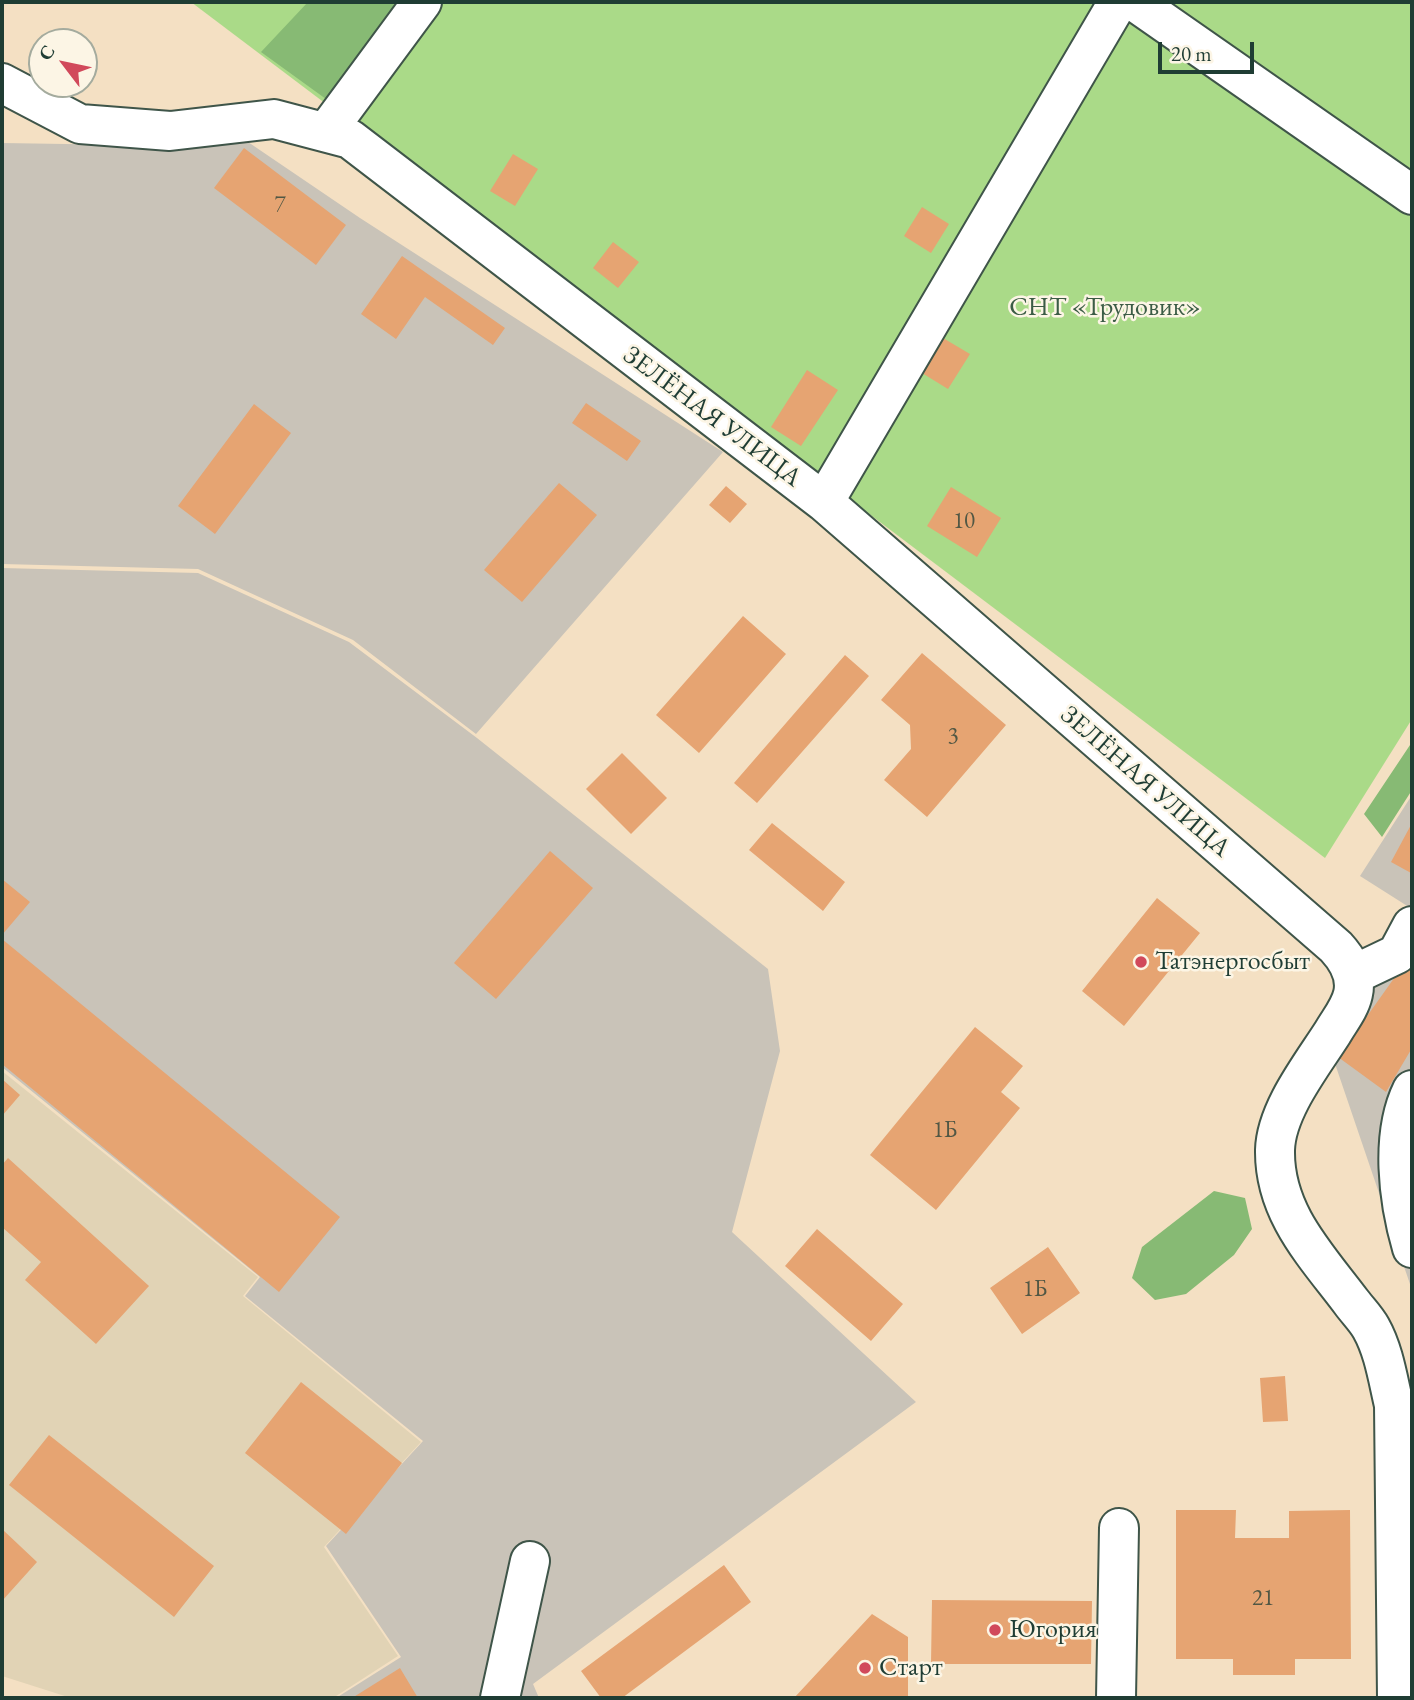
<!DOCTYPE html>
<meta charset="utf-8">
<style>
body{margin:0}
#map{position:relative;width:1414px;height:1700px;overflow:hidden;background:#f4e0c3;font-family:"EB Garamond",serif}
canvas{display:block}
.frame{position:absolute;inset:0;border:4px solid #1f3d34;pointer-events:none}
.north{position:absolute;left:28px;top:28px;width:70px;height:70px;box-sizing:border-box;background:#fcf5e5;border:2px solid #a4ab9e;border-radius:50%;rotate:302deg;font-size:19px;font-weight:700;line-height:28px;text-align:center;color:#1f3d34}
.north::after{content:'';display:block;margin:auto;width:24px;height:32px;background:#d1495b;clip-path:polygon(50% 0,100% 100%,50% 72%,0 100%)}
.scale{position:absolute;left:1158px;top:42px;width:96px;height:32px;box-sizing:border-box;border:4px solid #1f3d34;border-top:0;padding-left:9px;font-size:21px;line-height:24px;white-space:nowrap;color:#1f3d34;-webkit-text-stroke:5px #fcf5e5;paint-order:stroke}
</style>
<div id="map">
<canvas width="1414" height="1700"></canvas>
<div class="frame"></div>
<div class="north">С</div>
<div class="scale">20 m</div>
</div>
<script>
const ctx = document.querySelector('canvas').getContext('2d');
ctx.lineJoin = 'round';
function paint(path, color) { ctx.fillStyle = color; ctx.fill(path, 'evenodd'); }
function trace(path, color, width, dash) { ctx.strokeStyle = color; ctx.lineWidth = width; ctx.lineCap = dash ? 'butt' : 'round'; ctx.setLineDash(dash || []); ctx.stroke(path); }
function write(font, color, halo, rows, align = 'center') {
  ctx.font = font + ' "EB Garamond",serif'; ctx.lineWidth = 5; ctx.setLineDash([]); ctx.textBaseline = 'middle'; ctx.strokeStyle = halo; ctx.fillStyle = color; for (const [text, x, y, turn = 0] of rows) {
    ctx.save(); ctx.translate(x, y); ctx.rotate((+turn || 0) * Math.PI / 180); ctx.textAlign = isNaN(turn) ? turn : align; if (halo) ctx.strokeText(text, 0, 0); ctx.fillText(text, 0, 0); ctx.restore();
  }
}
paint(new Path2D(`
 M2,1071l256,206 -15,19 178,146 -97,105 74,109 -65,42h-262l-69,-22z`), '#e1d3b5');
paint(new Path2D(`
 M248,142l112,76 363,234 -247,282 -123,-94 -155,-71 -196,-5v-421l191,3z
 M2,568l196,5 151,69 128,96 291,231 12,82 -48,181 184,170 -383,282 6,14h-203l65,-41 -75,-111 97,-105 -178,-145 15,-19 -258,-210z
 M1412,795v114l-52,-33z
 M1412,911v379l-82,-241z`), '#c9c3b8');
paint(new Path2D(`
 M191,2h1221v717l-87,139z`), '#aada88');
paint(new Path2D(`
 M308,2h103l-85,97 -65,-47z
 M1412,742v48l-30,47 -18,-23z
 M1214,1191l31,7 7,31 -18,26 -48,39 -31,6 -23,-22 10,-31z`), '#87ba74');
paint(new Path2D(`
 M244,148l102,77 -30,40 -102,-77z
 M513,154l25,15 -23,37 -25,-15z
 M922,207l27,17 -18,29 -27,-17z
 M613,242l26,20 -21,26 -25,-20z
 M402,256l103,72 -12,17 -68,-48 -29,42 -35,-25z
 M943,338l27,16 -22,35 -26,-16z
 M807,370l31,20 -37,56 -30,-19z
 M586,403l55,38 -14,20 -55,-38z
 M254,404l37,29 -76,101 -37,-28z
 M559,483l38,32 -75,87 -38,-32z
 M726,486l21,18 -17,19 -21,-18z
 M951,487l50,31 -24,39 -50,-31z
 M743,616l43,38 -87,99 -43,-38z
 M922,653l84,72 -79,92 -43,-37 27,-31 -1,-24 -29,-25z
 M845,655l24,21 -112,127 -23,-20z
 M622,753l45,45 -36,36 -45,-45z
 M772,823l73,59 -22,29 -74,-61z
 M1412,823v48l-1,2 -20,-11z
 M550,851l43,37 -97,111 -42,-36z
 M2,879l28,23 -28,33z
 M1157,898l43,35 -76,93 -42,-35z
 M2,939l338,278 -61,75 -277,-228z
 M1412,953v95l-26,44 -48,-35z
 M975,1027l48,39 -22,26 19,16 -84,102 -66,-55z
 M2,1079l18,16 -18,21z
 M8,1158l141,128 -53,58 -71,-64 16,-18 -39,-35v-62z
 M817,1229l86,75 -32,37 -86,-75z
 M1048,1247l32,46 -58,41 -32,-46z
 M1285,1376l3,45 -25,1 -3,-44z
 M301,1382l101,81 -56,71 -101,-81z
 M49,1435l165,131 -40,51 -165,-132z
 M1176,1510h60l-1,28h54v-27l61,-1 1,149h-56v16h-62v-16h-57z
 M2,1529l35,33 -35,39z
 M724,1565l27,37 -129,96h-21l-20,-27z
 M932,1600l160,1 -1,63h-160z
 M872,1614l36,23v61h-114z
 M400,1668l18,30h-66z`), '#e6a472');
const minor = new Path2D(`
 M1135,2l277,193
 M2,83l78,41 90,7 104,-12 76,20 474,363 512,445c12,13 21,29 17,47 -3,14 -13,26 -20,38 -21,33 -57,78 -58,118 -1,63 41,105 77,153 6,8 14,16 19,25 13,23 17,52 23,77l3,293
 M326,132l96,-130
 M824,502l294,-500
 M1353,975l44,-21 15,-28
 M1412,1090c-22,45 -14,110 0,158
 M500,1698l30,-137
 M1116,1698l3,-170`);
trace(minor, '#3f5549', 42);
trace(minor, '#fff', 38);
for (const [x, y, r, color] of [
 [1141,962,7,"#d1495b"],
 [995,1630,7,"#d1495b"],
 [865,1668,7,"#d1495b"]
]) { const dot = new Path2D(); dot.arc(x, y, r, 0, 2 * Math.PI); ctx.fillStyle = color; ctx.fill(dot); trace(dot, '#fcf5e5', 2.5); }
write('23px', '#515744', null, [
 ["7",280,206],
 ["10",964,522],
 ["3",953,737],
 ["1Б",945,1131],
 ["1Б",1035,1290],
 ["21",1263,1599]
]);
write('26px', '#3b5c45', '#fcf5e5', [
 ["СНТ «Трудовик»",1105,308]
]);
write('26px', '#1f3d34', '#fcf5e5', [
 ["ЗЕЛЁНАЯ УЛИЦА",712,417,37],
 ["ЗЕЛЁНАЯ УЛИЦА",1145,782,41]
]);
write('26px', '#1f3d34', '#fcf5e5', [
 ["Татэнергосбыт",1155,962],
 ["Югория",1009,1630],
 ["Старт",879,1668]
], 'left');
</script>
